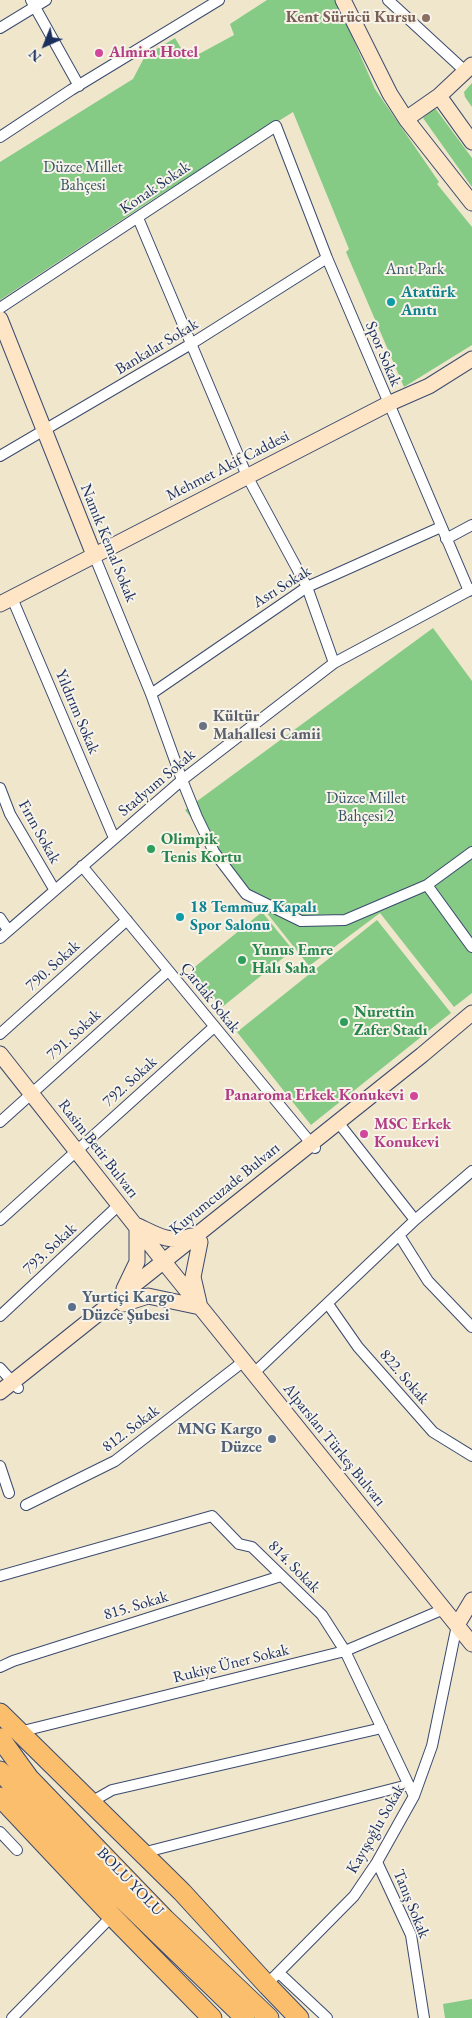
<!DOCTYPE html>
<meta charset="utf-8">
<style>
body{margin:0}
#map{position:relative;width:472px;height:2018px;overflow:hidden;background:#efe6cc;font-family:"EB Garamond",serif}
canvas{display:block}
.north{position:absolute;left:20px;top:20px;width:50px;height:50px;-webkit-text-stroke:4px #f7f3e8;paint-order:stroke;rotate:224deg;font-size:14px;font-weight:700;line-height:20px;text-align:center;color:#1b2f5e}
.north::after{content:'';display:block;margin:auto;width:18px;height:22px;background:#1b2f5e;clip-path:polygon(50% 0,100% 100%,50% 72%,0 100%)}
</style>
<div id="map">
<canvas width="472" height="2018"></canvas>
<div class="north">N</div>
</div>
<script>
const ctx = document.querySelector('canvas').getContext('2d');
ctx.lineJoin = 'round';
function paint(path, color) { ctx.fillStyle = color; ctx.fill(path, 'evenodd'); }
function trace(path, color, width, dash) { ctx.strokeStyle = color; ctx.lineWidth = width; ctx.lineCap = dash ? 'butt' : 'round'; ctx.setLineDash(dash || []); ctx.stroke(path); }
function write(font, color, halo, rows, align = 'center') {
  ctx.font = font + ' "EB Garamond",serif'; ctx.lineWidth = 4; ctx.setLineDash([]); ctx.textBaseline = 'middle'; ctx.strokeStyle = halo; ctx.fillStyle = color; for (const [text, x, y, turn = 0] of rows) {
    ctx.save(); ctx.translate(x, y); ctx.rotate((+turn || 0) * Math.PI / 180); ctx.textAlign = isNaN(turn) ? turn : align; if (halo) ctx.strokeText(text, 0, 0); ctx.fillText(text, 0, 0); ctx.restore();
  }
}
paint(new Path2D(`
 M267,0h69l39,89 64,93 -2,2 35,43v118l-68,42 -58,-135 3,-3 -56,-137 -138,86 -155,102v-138l133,-83 12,-23 30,-18 13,22 46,-25 -4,-11z
 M472,83v24l-7,-10 -1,-5z
 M435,108l37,50v29l-49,-69z
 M433,628l39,53v312l-18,14 -74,-94 -71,53 -124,-156z
 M262,912l31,38 -72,58 -30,-38z
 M377,920l74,93 -140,112 -74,-93z
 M472,1999v19h-27l-2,-14z`), '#85ca85');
const street = new Path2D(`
 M31,0l48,86
 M388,0l77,71
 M0,28l46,-28
 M0,137l71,-47 148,-90
 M138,218l109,258 60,111 27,76
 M0,308l276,-182 51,132 142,333
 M0,456l191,-112 136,-86
 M446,539l26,-14
 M94,555l57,139 31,86 15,37 17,35 32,42 55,27 44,-1 82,-35 45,62
 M12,598l102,240
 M151,694l156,-107 134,-60
 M0,788l10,26 44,75
 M82,866l233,282
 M427,885l45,-33
 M0,918l8,12
 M0,938l182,-158 152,-117 138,-74
 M0,1034l127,-114
 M337,1121l78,99
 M0,1122l168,-151
 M0,1220l214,-193
 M399,1235l29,46 44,46
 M328,1304l30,43 75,85 39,24
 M0,1316l120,-112
 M0,1368l18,20
 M254,1373l161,-153 57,-49
 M0,1466l9,27
 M26,1505l89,-44 129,-100
 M0,1576l212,-60 27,28 13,3 70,68 23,36 69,145
 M0,1667l13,-6 268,-85
 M19,1732l326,-81 99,-42
 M91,1802l21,-12 270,-62
 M0,1832l17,18
 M142,1853l266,-68
 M377,1862l34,73 13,83
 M279,1973l48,45
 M268,1986l5,-8 81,-82 23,-34 37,-66 18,-50 25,-121
 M12,2018l100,-102`);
const secondary = new Path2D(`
 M343,0l47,94 16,25 66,84
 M439,96l33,46
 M406,119l33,-23 33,-31
 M0,319l94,236
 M0,604l388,-200 41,-18 43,-27
 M0,1054l168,213 304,377
 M138,1226c19,9 32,18 53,10
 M124,1289l13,-27v-36
 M199,1303l-6,-26 7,-35
 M123,1304l25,-8 52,11
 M0,1392l422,-337 50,-42
 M457,1625l15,-25`);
const highway = new Path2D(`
 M0,1713l182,179 86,94 31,32
 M0,1738l29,40 136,141 104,99
 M0,1771l92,99 153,148
 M0,1797l112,119 100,102`);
trace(street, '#3b4a6e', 12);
trace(secondary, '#3b4a6e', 17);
trace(highway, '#3b4a6e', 21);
trace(street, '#fff', 10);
trace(secondary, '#fde5c5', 15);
trace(highway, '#fabe6d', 19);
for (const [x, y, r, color] of [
 [426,18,5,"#8d6e63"],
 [99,53,5,"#d1479c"],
 [391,302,5,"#0f9aa8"],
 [203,726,5,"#6b7280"],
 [151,849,5,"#2e9e5b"],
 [180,917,5,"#0f9aa8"],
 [242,960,5,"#2e9e5b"],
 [344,1022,5,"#2e9e5b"],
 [414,1096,5,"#d1479c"],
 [364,1134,5,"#d1479c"],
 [72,1307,5,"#5c6f8a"],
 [272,1439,5,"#5c6f8a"]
]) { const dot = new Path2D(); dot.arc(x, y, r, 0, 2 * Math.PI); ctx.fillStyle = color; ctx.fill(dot); trace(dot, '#f7f3e8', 2); }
write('bold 16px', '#785e54', '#f7f3e8', [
 ["Kent Sürücü Kursu",416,18]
], 'right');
write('bold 16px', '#b23c85', '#f7f3e8', [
 ["Almira Hotel",109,53],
 ["Panaroma Erkek Konukevi",404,1096,"right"],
 ["MSC Erkek",374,1125],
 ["Konukevi",374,1143]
], 'left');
write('16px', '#365668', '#f7f3e8', [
 ["Düzce Millet",83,168],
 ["Bahçesi",83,186],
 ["Anıt Park",415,270],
 ["Düzce Millet",366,799],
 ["Bahçesi 2",366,817]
]);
write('16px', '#1b2f5e', '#f7f3e8', [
 ["Konak Sokak",155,188,-34],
 ["Bankalar Sokak",157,347,-31],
 ["Spor Sokak",383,354,67],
 ["Mehmet Akif Caddesi",228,466,-27],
 ["Namık Kemal Sokak",108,543,68],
 ["Asrı Sokak",282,587,-32],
 ["Yıldırım Sokak",77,712,67],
 ["Stadyum Sokak",157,783,-40],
 ["Fırın Sokak",39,832,61],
 ["790. Sokak",53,966,-42],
 ["Çardak Sokak",210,998,51],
 ["791. Sokak",74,1035,-42],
 ["792. Sokak",130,1082,-42],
 ["Rasim Betir Bulvarı",98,1149,52],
 ["Kuyumcuzade Bulvarı",225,1189,-39],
 ["793. Sokak",50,1249,-43],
 ["822. Sokak",404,1377,49],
 ["812. Sokak",131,1429,-37],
 ["Alparslan Türkeş Bulvarı",334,1445,51],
 ["814. Sokak",294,1567,45],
 ["815. Sokak",136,1606,-17],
 ["Rukiye Üner Sokak",231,1664,-14],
 ["Kayışoğlu Sokak",376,1829,-60],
 ["BOLU YOLU",130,1882,46],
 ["Tanış Sokak",411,1904,68]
]);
write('bold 16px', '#0d838f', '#f7f3e8', [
 ["Atatürk",401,293],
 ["Anıtı",401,311],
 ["18 Temmuz Kapalı",190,908],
 ["Spor Salonu",190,926]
], 'left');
write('bold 16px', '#5b616d', '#f7f3e8', [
 ["Kültür",213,717],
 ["Mahallesi Camii",213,735]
], 'left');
write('bold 16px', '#27864d', '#f7f3e8', [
 ["Olimpik",161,840],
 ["Tenis Kortu",161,858],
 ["Yunus Emre",252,951],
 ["Halı Saha",252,969],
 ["Nurettin",354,1013],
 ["Zafer Stadı",354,1031]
], 'left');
write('bold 16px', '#4e5e75', '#f7f3e8', [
 ["Yurtiçi Kargo",82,1298],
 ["Düzce Şubesi",82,1316],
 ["MNG Kargo",262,1430,"right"],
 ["Düzce",262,1448,"right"]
], 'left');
</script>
